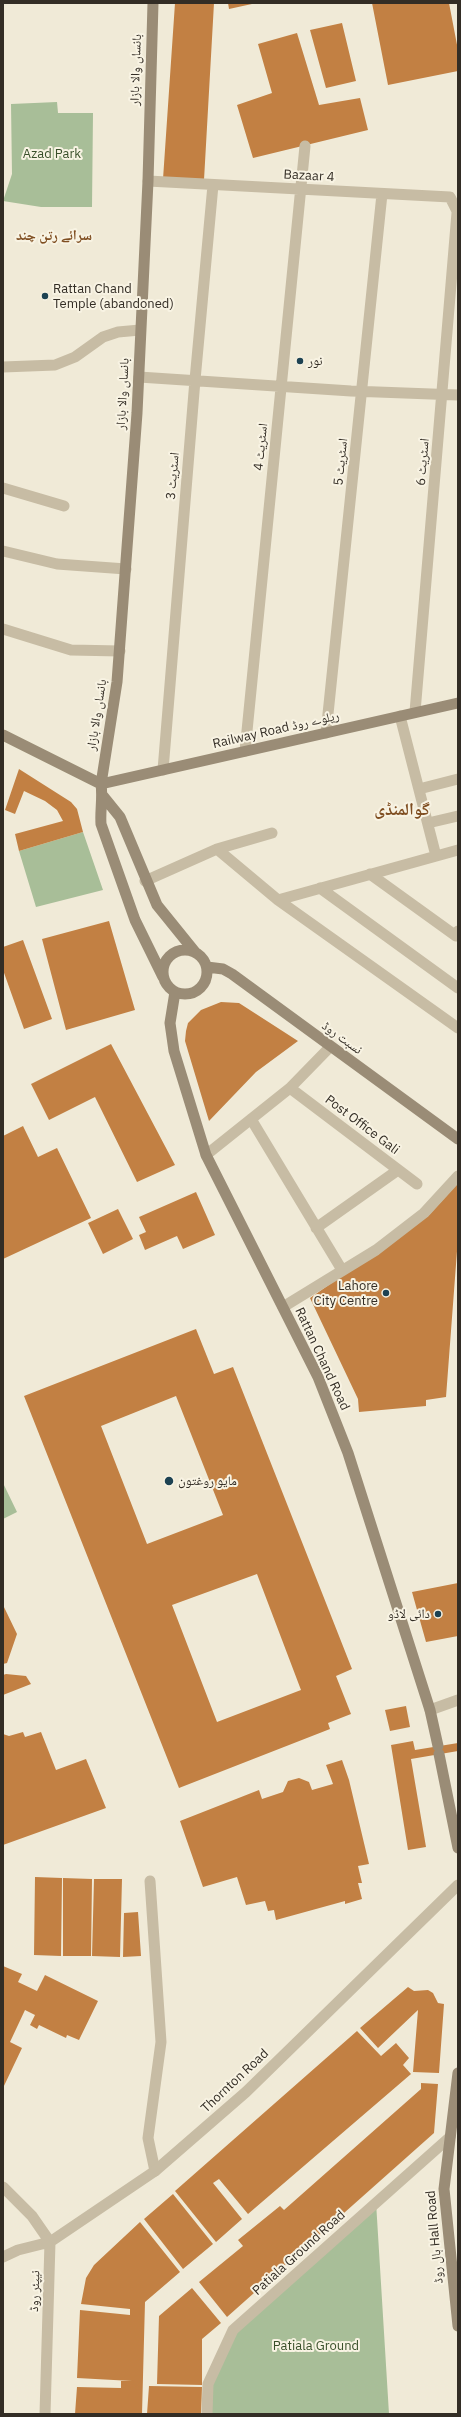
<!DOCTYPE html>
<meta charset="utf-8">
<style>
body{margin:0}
#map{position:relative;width:461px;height:2417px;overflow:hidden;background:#f0ead7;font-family:"IBM Plex Sans",sans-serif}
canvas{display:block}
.frame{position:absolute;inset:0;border:4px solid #332d25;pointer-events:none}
</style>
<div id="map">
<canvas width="461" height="2417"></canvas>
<div class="frame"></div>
</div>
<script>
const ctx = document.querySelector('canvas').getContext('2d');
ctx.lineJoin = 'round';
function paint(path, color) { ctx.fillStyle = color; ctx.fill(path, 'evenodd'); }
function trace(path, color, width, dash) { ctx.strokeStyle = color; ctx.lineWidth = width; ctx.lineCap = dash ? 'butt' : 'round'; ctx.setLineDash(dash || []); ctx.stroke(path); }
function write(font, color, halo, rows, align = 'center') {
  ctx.font = font + ' "IBM Plex Sans","Noto Naskh Arabic",sans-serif'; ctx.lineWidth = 4; ctx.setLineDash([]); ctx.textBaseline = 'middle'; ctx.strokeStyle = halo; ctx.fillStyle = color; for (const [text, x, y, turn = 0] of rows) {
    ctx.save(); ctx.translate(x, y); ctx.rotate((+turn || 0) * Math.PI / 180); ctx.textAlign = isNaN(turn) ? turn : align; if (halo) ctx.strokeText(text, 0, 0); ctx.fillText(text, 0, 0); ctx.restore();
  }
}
paint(new Path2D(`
 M57,102l1,11h35l-1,94h-51l-38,-6 9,-27 -1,-70z
 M83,832l20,58 -67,17 -17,-56z
 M3,1483l14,29 -14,7z
 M376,2202l13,212h-182l1,-30 25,-54z`), '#a8be98');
paint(new Path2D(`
 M175,3h39l-10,177 -41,-1z
 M228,3h24v1l-23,5z
 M372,3h77l9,47v21l-70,14z
 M342,23l14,58 -30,7 -16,-58z
 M297,33l22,72 41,-7 8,32 -115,28 -16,-53 35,-12 -14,-49z
 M19,769l52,33 6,7 6,23 -64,19 -4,-17 48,-13 -6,-11 -12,-9 -21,-10 -9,23 -10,-4z
 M109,921l26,89 -69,20 -24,-91z
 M23,940l29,79 -28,10 -21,-59v-23z
 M221,1002l18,1 59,38 -42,31 -47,49 -24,-80 1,-10 2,-8 13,-13z
 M111,1044l64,121 -38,17 -42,-85 -46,23 -18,-36z
 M23,1126l15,31 19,-9 34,70 -88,41v-123z
 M458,1183v55l-12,159 -20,3v6l-67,6 -1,-13 -48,-101 119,-83z
 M196,1192l19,43 -32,14 -6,-13 -32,14 -6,-15 7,-3 -7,-15z
 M118,1209l15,30 -30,15 -15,-31z
 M196,1329l18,45 19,-7 119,302 -16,7 15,38 -23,9 2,6 -151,59 -155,-392zM176,1396l47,119 -76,29 -46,-118zM257,1574l44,116 -84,32 -45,-117z
 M458,1583v53l-32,6 -14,-50z
 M3,1605l14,29 -10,29 -4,1z
 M6,1674l20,2 5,8 -28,11v-20z
 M406,1706l4,21 -20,4 -5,-21z
 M23,1732l2,5 16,-5 15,38 30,-11 20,49 -103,37v-111l6,2z
 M413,1741l2,9 43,-7v8l-47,8 15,88 -18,3 -17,-105z
 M342,1760l7,20 20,84 -11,2 4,17h-4l4,16 -17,5v-3l-69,19 -2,-10 -6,1 -3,-10 -19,4 -9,-28 -34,10 -23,-66 79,-31 3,9 21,-7 5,-11 11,-3 10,4 3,8 21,-6 -7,-19z
 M35,1877l27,1 -1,78 -27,-1z
 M63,1878l29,1 -1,77h-28z
 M94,1879h28l-2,78 -28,-1z
 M138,1912l3,44 -18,1 1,-44z
 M3,1966l19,8 -4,8 19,9 8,-16 53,26 -19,39 -12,-5 -1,3 -27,-13 -2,4 -7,-4 5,-10 -10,-5 -15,32 12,6 -19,40z
 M408,1987l6,4 14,-1 5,3 5,10 6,1 -5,69 -26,-1 5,-62 -40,38 -18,-20z
 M357,2031l24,25 15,-13 13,15 -6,7 8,9 -163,140 -29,-35 -6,4 29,36 -26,23 -41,-51z
 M421,2083l17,1 -4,49 -207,184 -28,-35 44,-36 -5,-6 42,-34 4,4 137,-121z
 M173,2194l40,50 -30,25 -39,-50z
 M140,2222l40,50 -35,30 -3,112h-67l2,-27 44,1v-7h11l-55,-3 3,-68 50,5v-6l-49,-5 5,-26 8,-13z
 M192,2288l29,35 -19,16v46l-45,-1 2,-68z
 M149,2386l53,1 -1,27h-54z`), '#c28043');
trace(new Path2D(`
 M148,181l302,16 8,16
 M3,367l52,-2 20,-8 28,-20 15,-5 22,-2
 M139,377l212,14 107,4
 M3,488l61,18
 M3,551l54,13 69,5
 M3,629l68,21 49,1
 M415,712l42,-499
 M400,716l36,140
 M326,733l56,-539
 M245,751l60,-605
 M163,770l32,-390 18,-195
 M419,789l39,-10
 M428,823l30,-7
 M217,849l61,51 180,128
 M370,874l86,62 2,-5
 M145,881l72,-32 55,-16
 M320,888l138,100
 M278,900l180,-50
 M290,1088l127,96
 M251,1119l91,151
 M206,1155l84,-67 40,-41
 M316,1228l82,-58
 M283,1307l93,-57 48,-37 34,-37
 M150,1881l11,161 -13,96 7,33
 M207,2414l1,-30 25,-54 217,-193`), '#c7bca4', 11);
trace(new Path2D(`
 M430,1710l28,-10
 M3,2187l29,29 18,26 -5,172
 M3,2257l15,-7 32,-8 105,-71 91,-79 212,-207`), '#c7bca4', 11);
trace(new Path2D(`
 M153,3l-5,178 -11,232 -20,269 -16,102 357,-81
 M3,735l98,49c2,14 -1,26 0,40l34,96 28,57
 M103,796l17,21 37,88 38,47
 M163 972a22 22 0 1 1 44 0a22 22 0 1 1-44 0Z
 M207,967l16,2 9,5 226,165
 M175,992l-5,31 4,28 32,104 112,222 30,76 82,257 8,36
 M439,1754l19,94
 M458,2073l-14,116 14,137`), '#9a8c76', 11);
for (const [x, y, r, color] of [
 [45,296,4,"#1d4252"],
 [300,361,4,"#1d4252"],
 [386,1293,4,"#1d4252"],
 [169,1481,5,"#1d4252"],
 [438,1614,4,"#1d4252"]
]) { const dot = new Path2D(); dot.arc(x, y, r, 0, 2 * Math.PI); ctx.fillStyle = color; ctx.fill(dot); trace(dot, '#f8f3e3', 1.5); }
write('13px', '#332d25', '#f8f3e3', [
 ["بانساں والا بازار",136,70,-88],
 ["Bazaar 4",309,176,3],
 ["بانساں والا بازار",123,394,-87],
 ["اسٹریٹ 4",261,447,-84],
 ["اسٹریٹ 5",341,462,-84],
 ["اسٹریٹ 6",423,462,-85],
 ["اسٹریٹ 3",173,476,-85],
 ["بانساں والا بازار",97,715,-81],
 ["Railway Road ریلوے روڈ",276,730,-13],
 ["نسبت روڈ",342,1038,36],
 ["Post Office Gali",362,1125,37],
 ["Rattan Chand Road",322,1359,65],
 ["Thornton Road",235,2081,-43],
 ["ہال روڈ Hall Road",435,2237,-95],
 ["Patiala Ground Road",299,2253,-42],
 ["نیپئر روڈ",35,2291,-88]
]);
write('13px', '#39502a', '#f8f3e3', [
 ["Azad Park",52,154],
 ["Patiala Ground",316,2346]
]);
write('13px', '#332d25', '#f8f3e3', [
 ["Rattan Chand",53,289],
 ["Temple (abandoned)",53,304],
 ["نور",308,361],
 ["Lahore",378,1286,"right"],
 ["City Centre",378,1301,"right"],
 ["مایو روغتون",178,1481],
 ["دائی لاڈو",430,1614,"right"]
], 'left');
write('bold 14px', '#7f4e21', '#f8f3e3', [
 ["سرائے رتن چند",54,236]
]);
write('bold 17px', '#7f4e21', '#f8f3e3', [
 ["گوالمنڈی",402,810]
]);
</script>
